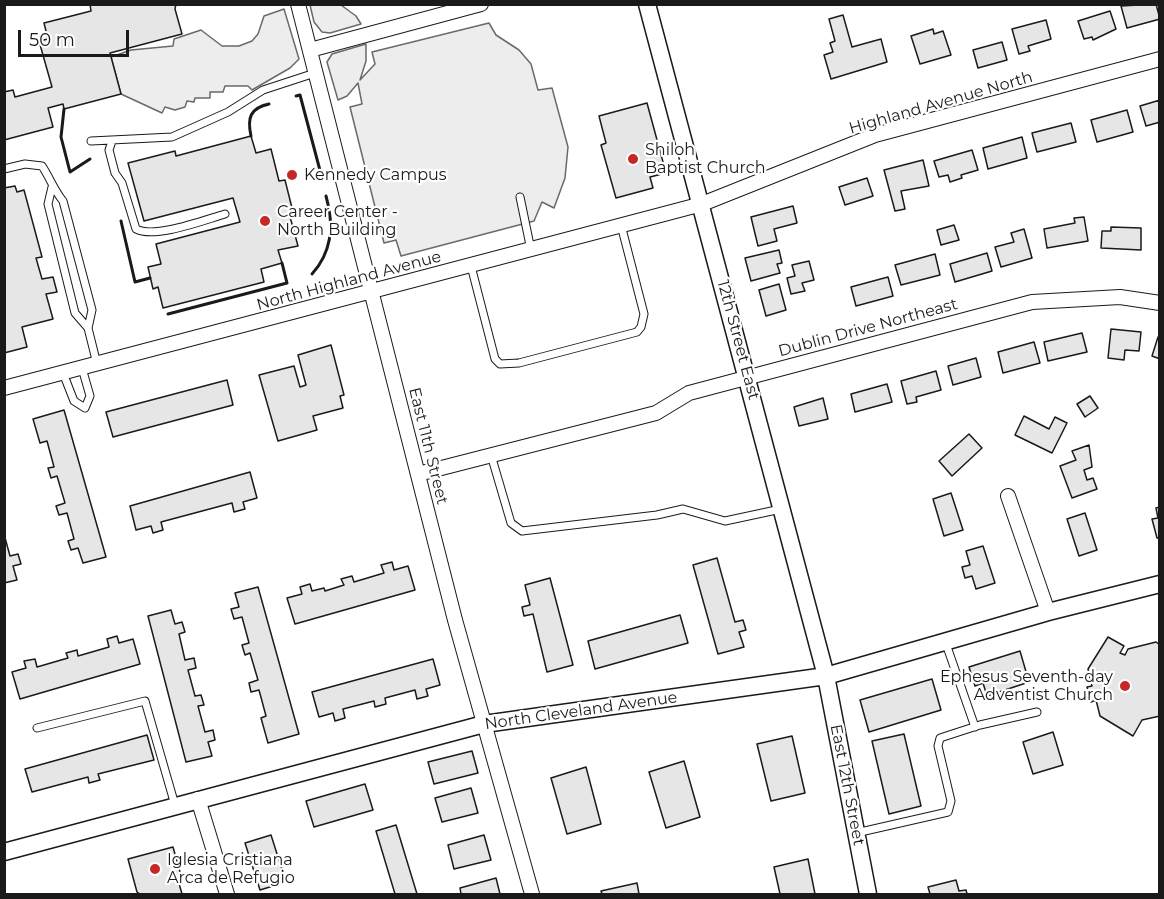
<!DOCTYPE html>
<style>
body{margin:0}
#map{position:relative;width:1164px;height:899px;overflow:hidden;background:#fff;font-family:Montserrat,sans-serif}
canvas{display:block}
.frame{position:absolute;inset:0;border:6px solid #1a1a1a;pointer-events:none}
.scale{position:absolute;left:18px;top:30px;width:111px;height:27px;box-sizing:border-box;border:3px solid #1a1a1a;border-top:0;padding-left:8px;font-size:18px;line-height:21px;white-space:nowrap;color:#1a1a1a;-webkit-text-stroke:4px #fff;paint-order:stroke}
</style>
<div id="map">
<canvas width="1164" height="899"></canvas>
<div class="frame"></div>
<div class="scale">50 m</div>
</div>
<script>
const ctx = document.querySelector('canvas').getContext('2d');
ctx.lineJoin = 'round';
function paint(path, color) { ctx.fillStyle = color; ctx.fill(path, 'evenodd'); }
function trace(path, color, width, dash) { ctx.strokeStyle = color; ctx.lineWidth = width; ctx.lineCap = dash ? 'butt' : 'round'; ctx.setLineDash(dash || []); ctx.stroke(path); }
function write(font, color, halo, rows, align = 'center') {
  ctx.font = font + ' Montserrat,sans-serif'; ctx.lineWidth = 4.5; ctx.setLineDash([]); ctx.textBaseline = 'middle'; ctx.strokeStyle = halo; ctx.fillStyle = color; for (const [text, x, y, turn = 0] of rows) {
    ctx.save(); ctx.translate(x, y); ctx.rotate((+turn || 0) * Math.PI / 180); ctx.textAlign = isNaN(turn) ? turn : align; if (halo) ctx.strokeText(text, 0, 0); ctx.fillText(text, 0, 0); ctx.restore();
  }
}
const parking = new Path2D(`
 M310,5h31l15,11 5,8 -31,9 -8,-1 -8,-10z
 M284,9l15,50 -9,9 -38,22 -4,-4h-23l-2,6h-13v6h-15l-1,4 -7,-1 -2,6 -10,3 -10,-3 -3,6 -41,-19 -10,-37 20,-7 42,-4 1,-7 27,-9 21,16h17l13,-5 6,-7 6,-18z
 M489,23l7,12 23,15 12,14 7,26 14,-2 16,59 -3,31 -11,30 -12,-6 -8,19 -133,35 -5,-16 -12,3 -34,-136 12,-3 -4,-21 -11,13 -9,4 -11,-38 5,-8 34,-10v17l-6,19 15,-16 -3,-12z`);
paint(parking, '#ededed');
trace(parking, '#6a6a6a', 1.5);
const building = new Path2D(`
 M90,4h86l-1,5 7,25 -72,19 11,41 -57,15 -1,-5 -15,4 5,19 -49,13v-48l9,-2 2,7 37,-10 -13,-46 9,-2 -4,-16 47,-12z
 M1156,4l4,15 -33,9 -6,-22z
 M1110,11l6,18 -23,11 -1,-3 -8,2 -6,-18z
 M843,15l9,32 29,-8 6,23 -56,17 -7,-24 9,-3 -3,-9 5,-2 -6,-22z
 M1046,20l5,19 -23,7 2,5 -11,3 -7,-25z
 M933,29l1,5 9,-3 8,24 -31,9 -9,-28z
 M1002,42l5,18 -29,8 -5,-18z
 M1160,100v22l-14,4 -6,-20z
 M647,103l19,70 -16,4 3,11 -37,10 -15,-53 5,-2 -7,-27z
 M1127,110l6,22 -36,10 -6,-22z
 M1071,123l5,19 -39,10 -5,-19z
 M251,136l5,17 15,-4 8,32 6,-1 8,32 -4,1 9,33 -20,4 4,13 -21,6 3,13 -101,26 -5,-21 -5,2 -5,-22 13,-3 -5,-20 84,-22 -7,-24 -89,23 -16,-58 47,-12 1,5z
 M1022,137l5,21 -39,11 -5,-21z
 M972,150l6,20 -17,5 1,3 -12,4 -2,-7 -9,2 -5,-16z
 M923,160l6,26 -28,5 4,18 -10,2 -11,-41z
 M867,178l6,18 -28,9 -6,-18z
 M15,186l2,6 7,-2 18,67 -6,1 6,21 11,-2 4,15 -11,2 7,25 -31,8 5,20 -23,6v-165z
 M793,206l4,17 -23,6 3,12 -19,5 -7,-29z
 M1084,217l4,24 -41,7 -3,-19 31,-6 -1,-5z
 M954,225l5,15 -18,5 -4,-15z
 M1111,227l30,1v22l-40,-2 1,-17h9z
 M1024,229l8,29 -31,9 -6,-20 19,-5 -3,-9z
 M779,250l3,13 -5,1 3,9 -29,8 -6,-23z
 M987,253l5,18 -37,11 -5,-18z
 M935,254l5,21 -39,10 -6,-20z
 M809,261l5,19 -12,3 3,8 -14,3 -4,-16 8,-2 -3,-11z
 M888,277l5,19 -37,10 -5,-19z
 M779,284l7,26 -20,6 -7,-26z
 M1111,329l30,3 -2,19 -14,-1 -1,10 -16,-2z
 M1082,333l5,19 -39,9 -4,-19z
 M1158,337l2,1v21l-8,-3z
 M1034,342l6,21 -37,10 -5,-21z
 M331,345l13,50 -4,1 3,12 -30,8 4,14 -39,11 -19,-66 35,-9 6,21 6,-2 -8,-30z
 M976,358l5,19 -28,8 -5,-19z
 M936,371l5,19 -25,7 1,5 -10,2 -6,-23z
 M227,380l6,25 -120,32 -7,-25z
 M887,384l5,18 -37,10 -4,-18z
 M1090,396l8,12 -13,9 -8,-13z
 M823,398l5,21 -29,7 -5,-19z
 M64,410l42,147 -23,6 -5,-15 -7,2 -3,-9 6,-2 -7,-26 -8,2 -3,-9 9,-3 -8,-27 -6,2 -3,-10 6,-1 -7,-26 -7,2 -7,-24z
 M1024,416l25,13 6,-12 12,6 -15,30 -37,-18z
 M969,434l13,14 -30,28 -13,-15z
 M1089,445l3,22 -8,3 3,10 6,-2 4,11 -25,9 -12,-32 16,-6 -4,-9z
 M250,472l7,26 -14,4 2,7 -11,3 -2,-9 -71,19 2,8 -10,3 -2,-7 -15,4 -6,-24z
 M951,493l12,37 -19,6 -11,-37z
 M1160,507v31h-3l-5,-19 6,-1 -2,-10z
 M1085,513l12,37 -18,6 -12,-37z
 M4,534l6,22 8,-2 3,10 -8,2 4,14 -13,3z
 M983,546l12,37 -19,6 -4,-13 -7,2 -3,-11 8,-2 -4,-14z
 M717,558l18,64 8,-2 3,10 -7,2 5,15 -26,7 -25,-89z
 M392,562l2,8 14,-4 7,24 -120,34 -8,-26 15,-4 -2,-7 10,-3 2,7 12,-3 1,3 19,-6 -3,-6 11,-3 2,6 30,-9 -3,-8z
 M550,578l23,87 -26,7 -14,-58 -9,2 -2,-9 8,-2 -5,-20z
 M258,587l41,147 -31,9 -7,-25 5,-2 -7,-26 -8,2 -2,-9 9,-3 -8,-27 -5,2 -3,-10 7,-2 -7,-26 -8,2 -3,-10 8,-2 -4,-14z
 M171,610l4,14 7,-2 3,10 -6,2 6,26 9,-2 2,10 -8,2 7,26 6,-1 3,10 -6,1 7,26 8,-2 2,10 -7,2 4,14 -26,6 -38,-146z
 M680,615l8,28 -93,26 -7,-28z
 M117,636l2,7 14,-4 7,25 -120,35 -8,-27 14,-4 -2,-7 11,-2 2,8 31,-9 -2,-5 11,-3 1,6 31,-9 -2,-8z
 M1108,637l16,9 -4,7 5,2 3,-6 28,-7 4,3v71l-18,4 -9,16 -33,-20 -4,-16 -5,2 -4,-15 5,-1 -4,-17z
 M1020,651l9,31 -42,14 -4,-13 -8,3 -6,-19z
 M433,659l7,26 -14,4 2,7 -11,3 -2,-9 -30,8 1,6 -11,3 -1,-6 -31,8 2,9 -10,3 -2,-8 -14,4 -7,-25z
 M932,679l9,31 -72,22 -9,-32z
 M1053,732l10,33 -30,9 -10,-32z
 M904,734l17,72 -32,8 -17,-73z
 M147,735l7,25 -56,14 2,6 -11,3 -1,-6 -56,15 -7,-23z
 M792,736l13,57 -34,8 -14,-57z
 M472,751l6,22 -44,11 -6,-22z
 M684,761l16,56 -34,11 -17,-56z
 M586,767l15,57 -34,10 -16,-56z
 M365,784l8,26 -59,17 -8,-26z
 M471,788l7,25 -36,9 -7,-24z
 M396,825l21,69h-22l-19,-63z
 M271,835l15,47 -26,8 -15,-47z
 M484,835l7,25 -37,9 -6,-24z
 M173,847l9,32 -4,1 4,14h-42l-3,-2 -9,-33z
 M808,859l7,35h-35l-6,-27z
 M496,878l4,16h-39l-1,-6z
 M956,880l3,11 7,-1 1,4h-37l-2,-7z
 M637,883l2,11h-37l-1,-3z`);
paint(building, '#e6e6e6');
trace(building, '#1a1a1a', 1.5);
const service = new Path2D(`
 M91,141l81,-4 56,-25 35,-22 52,-17
 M112,141l-3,9 6,23 7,10 14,46c19,10 68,-9 89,-15
 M4,169l21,-5 17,2c8,12 12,24 21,35l29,109 -4,18 9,36
 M52,187l-4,17 27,109 13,15
 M520,197l11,53
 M471,266l24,93 5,5 19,-1 118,-31 4,-5 3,-13 -23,-89
 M63,373l11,28 11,7 5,-12 -8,-28
 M491,455l20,68 11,8 135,-16 26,-6 42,12 56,-12
 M945,641l30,86
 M37,728l108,-27 30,104
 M856,833l92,-21 3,-11 -13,-55 2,-8 40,-13 57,-13`);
const minor = new Path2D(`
 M298,4l157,616 77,274
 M310,50l171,-46
 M4,388l698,-184 173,-69 285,-76
 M418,474l238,-61 33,-20 343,-91 88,-5 40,6
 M1008,496l40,116
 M198,799l29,95`);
const tertiary = new Path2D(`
 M647,4l179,672 42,218
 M4,852l480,-128 342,-48 222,-64 112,-28`);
trace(service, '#1a1a1a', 9);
trace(minor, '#1a1a1a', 16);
trace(tertiary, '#1a1a1a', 19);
trace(service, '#fff', 7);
trace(minor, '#fff', 14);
trace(tertiary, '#fff', 16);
trace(new Path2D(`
 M296,96l4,-1 22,83
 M64,109l-3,28 9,35 20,-13
 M251,136c-4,-18 -1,-28 18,-32
 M121,221l14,61 15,-4
 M312,274c21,-23 22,-50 14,-78
 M168,314l119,-31 -5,-20`), '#1a1a1a', 3);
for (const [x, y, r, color] of [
 [633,159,6,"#c62828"],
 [292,175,6,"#c62828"],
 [265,221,6,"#c62828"],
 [1125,686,6,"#c62828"],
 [155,869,6,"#c62828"]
]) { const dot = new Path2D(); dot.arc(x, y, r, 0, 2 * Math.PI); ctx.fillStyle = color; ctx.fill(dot); trace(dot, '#fff', 2); }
write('16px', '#1a1a1a', '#fff', [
 ["Highland Avenue North",941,103,-16],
 ["North Highland Avenue",349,281,-15],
 ["Dublin Drive Northeast",868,328,-15],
 ["12th Street East",738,340,75],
 ["East 11th Street",428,446,76],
 ["North Cleveland Avenue",581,711,-8],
 ["East 12th Street",847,785,79]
]);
write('16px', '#1a1a1a', '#fff', [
 ["Shiloh",645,150],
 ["Baptist Church",645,168],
 ["Kennedy Campus",304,175],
 ["Career Center -",277,212],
 ["North Building",277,230],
 ["Ephesus Seventh-day",1113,677,"right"],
 ["Adventist Church",1113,695,"right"],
 ["Iglesia Cristiana",167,860],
 ["Arca de Refugio",167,878]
], 'left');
</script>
